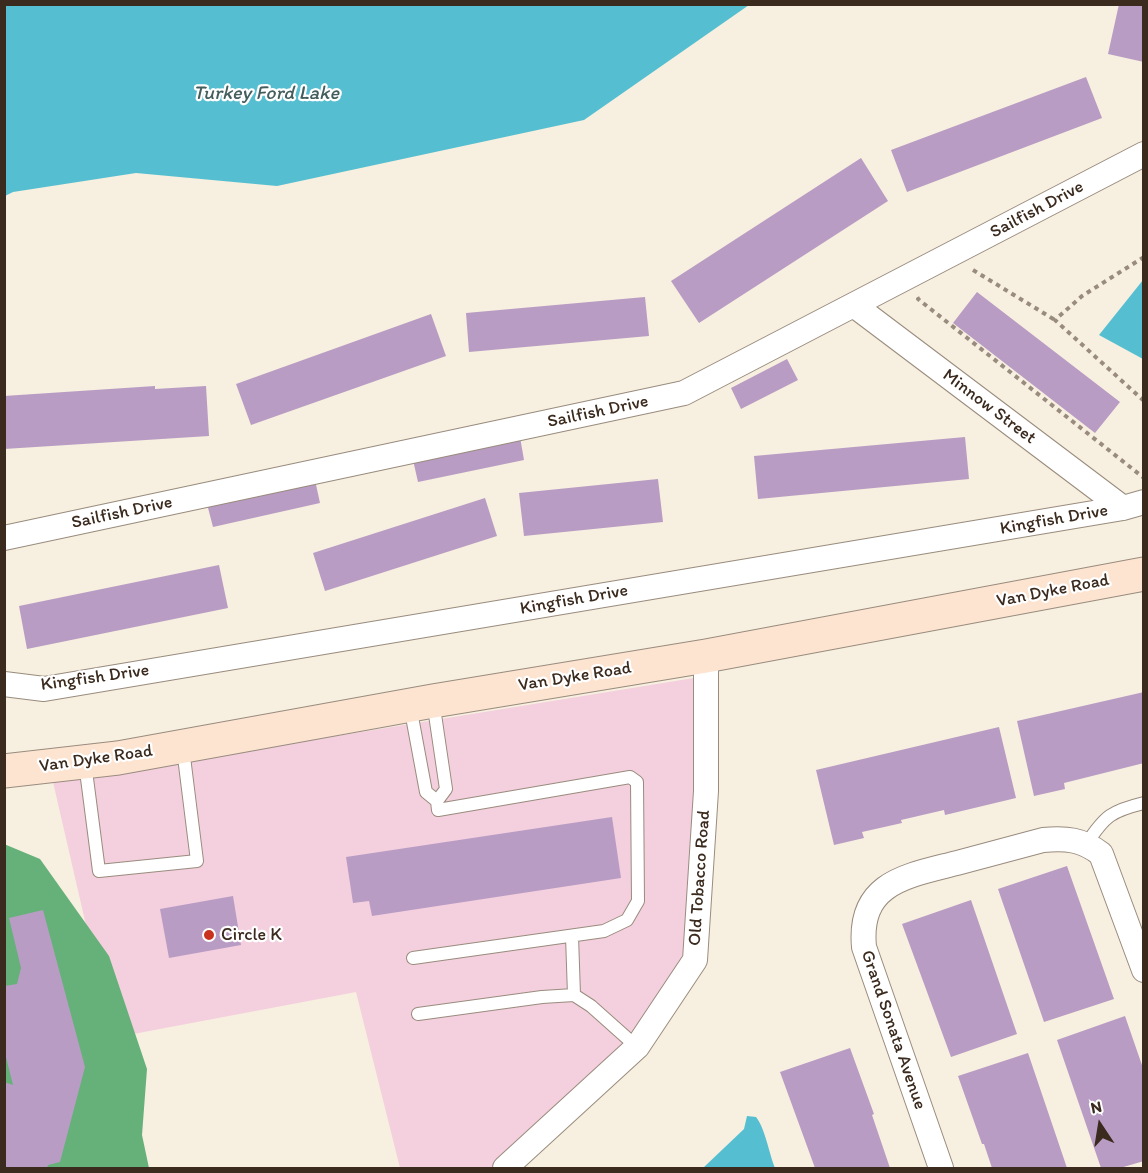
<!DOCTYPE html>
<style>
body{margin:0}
#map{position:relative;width:1148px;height:1173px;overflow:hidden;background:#f7efdf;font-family:Itim,sans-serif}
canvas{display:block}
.frame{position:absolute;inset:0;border:6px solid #3b2a1e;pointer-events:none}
.north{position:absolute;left:1070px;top:1095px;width:60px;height:60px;-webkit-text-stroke:4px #fff;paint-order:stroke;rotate:348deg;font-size:16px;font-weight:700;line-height:24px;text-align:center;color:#3b2a1e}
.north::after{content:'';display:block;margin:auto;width:21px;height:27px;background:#3b2a1e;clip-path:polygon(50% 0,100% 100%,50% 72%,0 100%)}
</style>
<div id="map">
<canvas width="1148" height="1173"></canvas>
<div class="frame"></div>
<div class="north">N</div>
</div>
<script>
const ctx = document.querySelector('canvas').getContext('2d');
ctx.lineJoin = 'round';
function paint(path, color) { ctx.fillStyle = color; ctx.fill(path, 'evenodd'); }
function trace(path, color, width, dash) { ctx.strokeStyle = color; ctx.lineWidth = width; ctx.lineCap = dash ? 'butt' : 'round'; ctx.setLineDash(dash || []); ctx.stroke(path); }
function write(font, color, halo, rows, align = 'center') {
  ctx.font = font + ' Itim,sans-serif'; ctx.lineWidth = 4.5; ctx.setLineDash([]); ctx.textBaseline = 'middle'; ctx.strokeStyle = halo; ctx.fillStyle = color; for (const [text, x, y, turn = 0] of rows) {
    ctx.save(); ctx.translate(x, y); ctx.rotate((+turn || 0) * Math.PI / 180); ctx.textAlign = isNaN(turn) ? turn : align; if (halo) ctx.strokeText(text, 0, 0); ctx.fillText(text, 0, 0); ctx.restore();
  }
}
paint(new Path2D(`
 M700,677l-14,281 -60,90 -130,120h-96l-44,-176 -244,46 -59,-256z`), '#f4cfde');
paint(new Path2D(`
 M4,844l36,15 69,97 38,113 -5,66 7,33h-144z`), '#66b179');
paint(new Path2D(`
 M5,4h744v1l-165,115 -307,66 -141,-13 -123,19 -8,4z
 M1143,280v79l-44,-24z
 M747,1116l9,1c9,11 13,36 19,51h-72l41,-39z`), '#55bfd1');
paint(new Path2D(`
 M1119,4h25v58l-36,-8z
 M1086,77l16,41 -195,74 -16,-42z
 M861,158l27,43 -189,122 -28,-42z
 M977,292l143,110 -25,31 -142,-110z
 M645,297l4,39 -180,16 -3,-39z
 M431,314l15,42 -195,69 -15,-41z
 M787,359l11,21 -57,29 -10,-21z
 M155,386v3l51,-3 3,50 -205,13v-53z
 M520,437l4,23 -106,22 -5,-22z
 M965,437l4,42 -211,20 -4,-43z
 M658,479l5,43 -139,14 -5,-43z
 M315,480l5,23 -107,24 -6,-23z
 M485,498l12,38 -172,55 -12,-38z
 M219,565l9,43 -201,41 -8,-43z
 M1144,692v71l-80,20 1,6 -31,7 -17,-75z
 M999,727l17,71 -71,17 -1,-5 -43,10 1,3 -40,9 2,6 -30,7 -18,-75z
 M612,817l9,61 -249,38 -3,-15 -16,2 -7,-46z
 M1067,866l47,133 -70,23 -46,-133z
 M233,896l8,49 -72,13 -9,-49z
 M971,900l46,134 -66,23 -49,-133z
 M43,910l42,157 -25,95 -12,3 -1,3h-43v-86l9,3 -9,-36v-63l13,-2 4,-16 -12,-50z
 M1125,1016l19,55v90l-24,7h-19l-44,-128z
 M850,1048l24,66 -2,1 18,53h-75l-35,-96z
 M1028,1053l39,115h-75l-8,-24h-2l-24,-68z`), '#b89cc4');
const lane = new Path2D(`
 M433,701l13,88 -9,12
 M410,706l16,86 11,9 1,9 192,-33 7,5 1,119 -11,19 -23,11 -191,27
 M85,763l14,108 98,-10 -14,-112
 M1087,843c18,-27 24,-32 57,-40
 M572,936l2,59
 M418,1014l124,-17 32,-2 17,11 46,41`);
const street = new Path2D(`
 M855,306l268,202
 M4,538l680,-145 460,-239
 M4,684l40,5 1079,-181 21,-6
 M505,1168l132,-121 58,-87 11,-169v-135
 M941,1168l-77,-221c-6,-65 43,-71 93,-84 29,-8 57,-15 86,-23 23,-2 39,-1 58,14l43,116`);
const secondary = new Path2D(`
 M4,771l114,-13 315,-57 273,-45 438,-82`);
trace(lane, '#998c7e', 14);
trace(street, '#998c7e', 26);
trace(secondary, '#998c7e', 35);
trace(new Path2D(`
 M1144,257l-62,39 -27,24 89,81
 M973,270l82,50
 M920,298l-2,1 226,179`), '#998c7e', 4, [4.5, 4.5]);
trace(lane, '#fff', 12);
trace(street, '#fff', 24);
trace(secondary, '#fde4d1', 33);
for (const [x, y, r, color] of [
 [209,935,6,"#c8321e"]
]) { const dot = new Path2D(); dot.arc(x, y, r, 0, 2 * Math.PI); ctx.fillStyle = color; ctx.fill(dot); trace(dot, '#fff', 2); }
write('18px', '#3b2a1e', '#fff', [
 ["Sailfish Drive",1037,210,-28],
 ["Minnow Street",989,407,37],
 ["Sailfish Drive",598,412,-12],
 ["Sailfish Drive",122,513,-12],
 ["Kingfish Drive",1054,520,-10],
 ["Van Dyke Road",1053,591,-11],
 ["Kingfish Drive",574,600,-10],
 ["Van Dyke Road",575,677,-9],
 ["Kingfish Drive",95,678,-8],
 ["Van Dyke Road",96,759,-8],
 ["Old Tobacco Road",700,878,-86],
 ["Grand Sonata Avenue",893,1030,71]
]);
write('18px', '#3b2a1e', '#fff', [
 ["Circle K",221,935]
], 'left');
write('italic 20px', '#445e5d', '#fff', [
 ["Turkey Ford Lake",266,94]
]);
</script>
